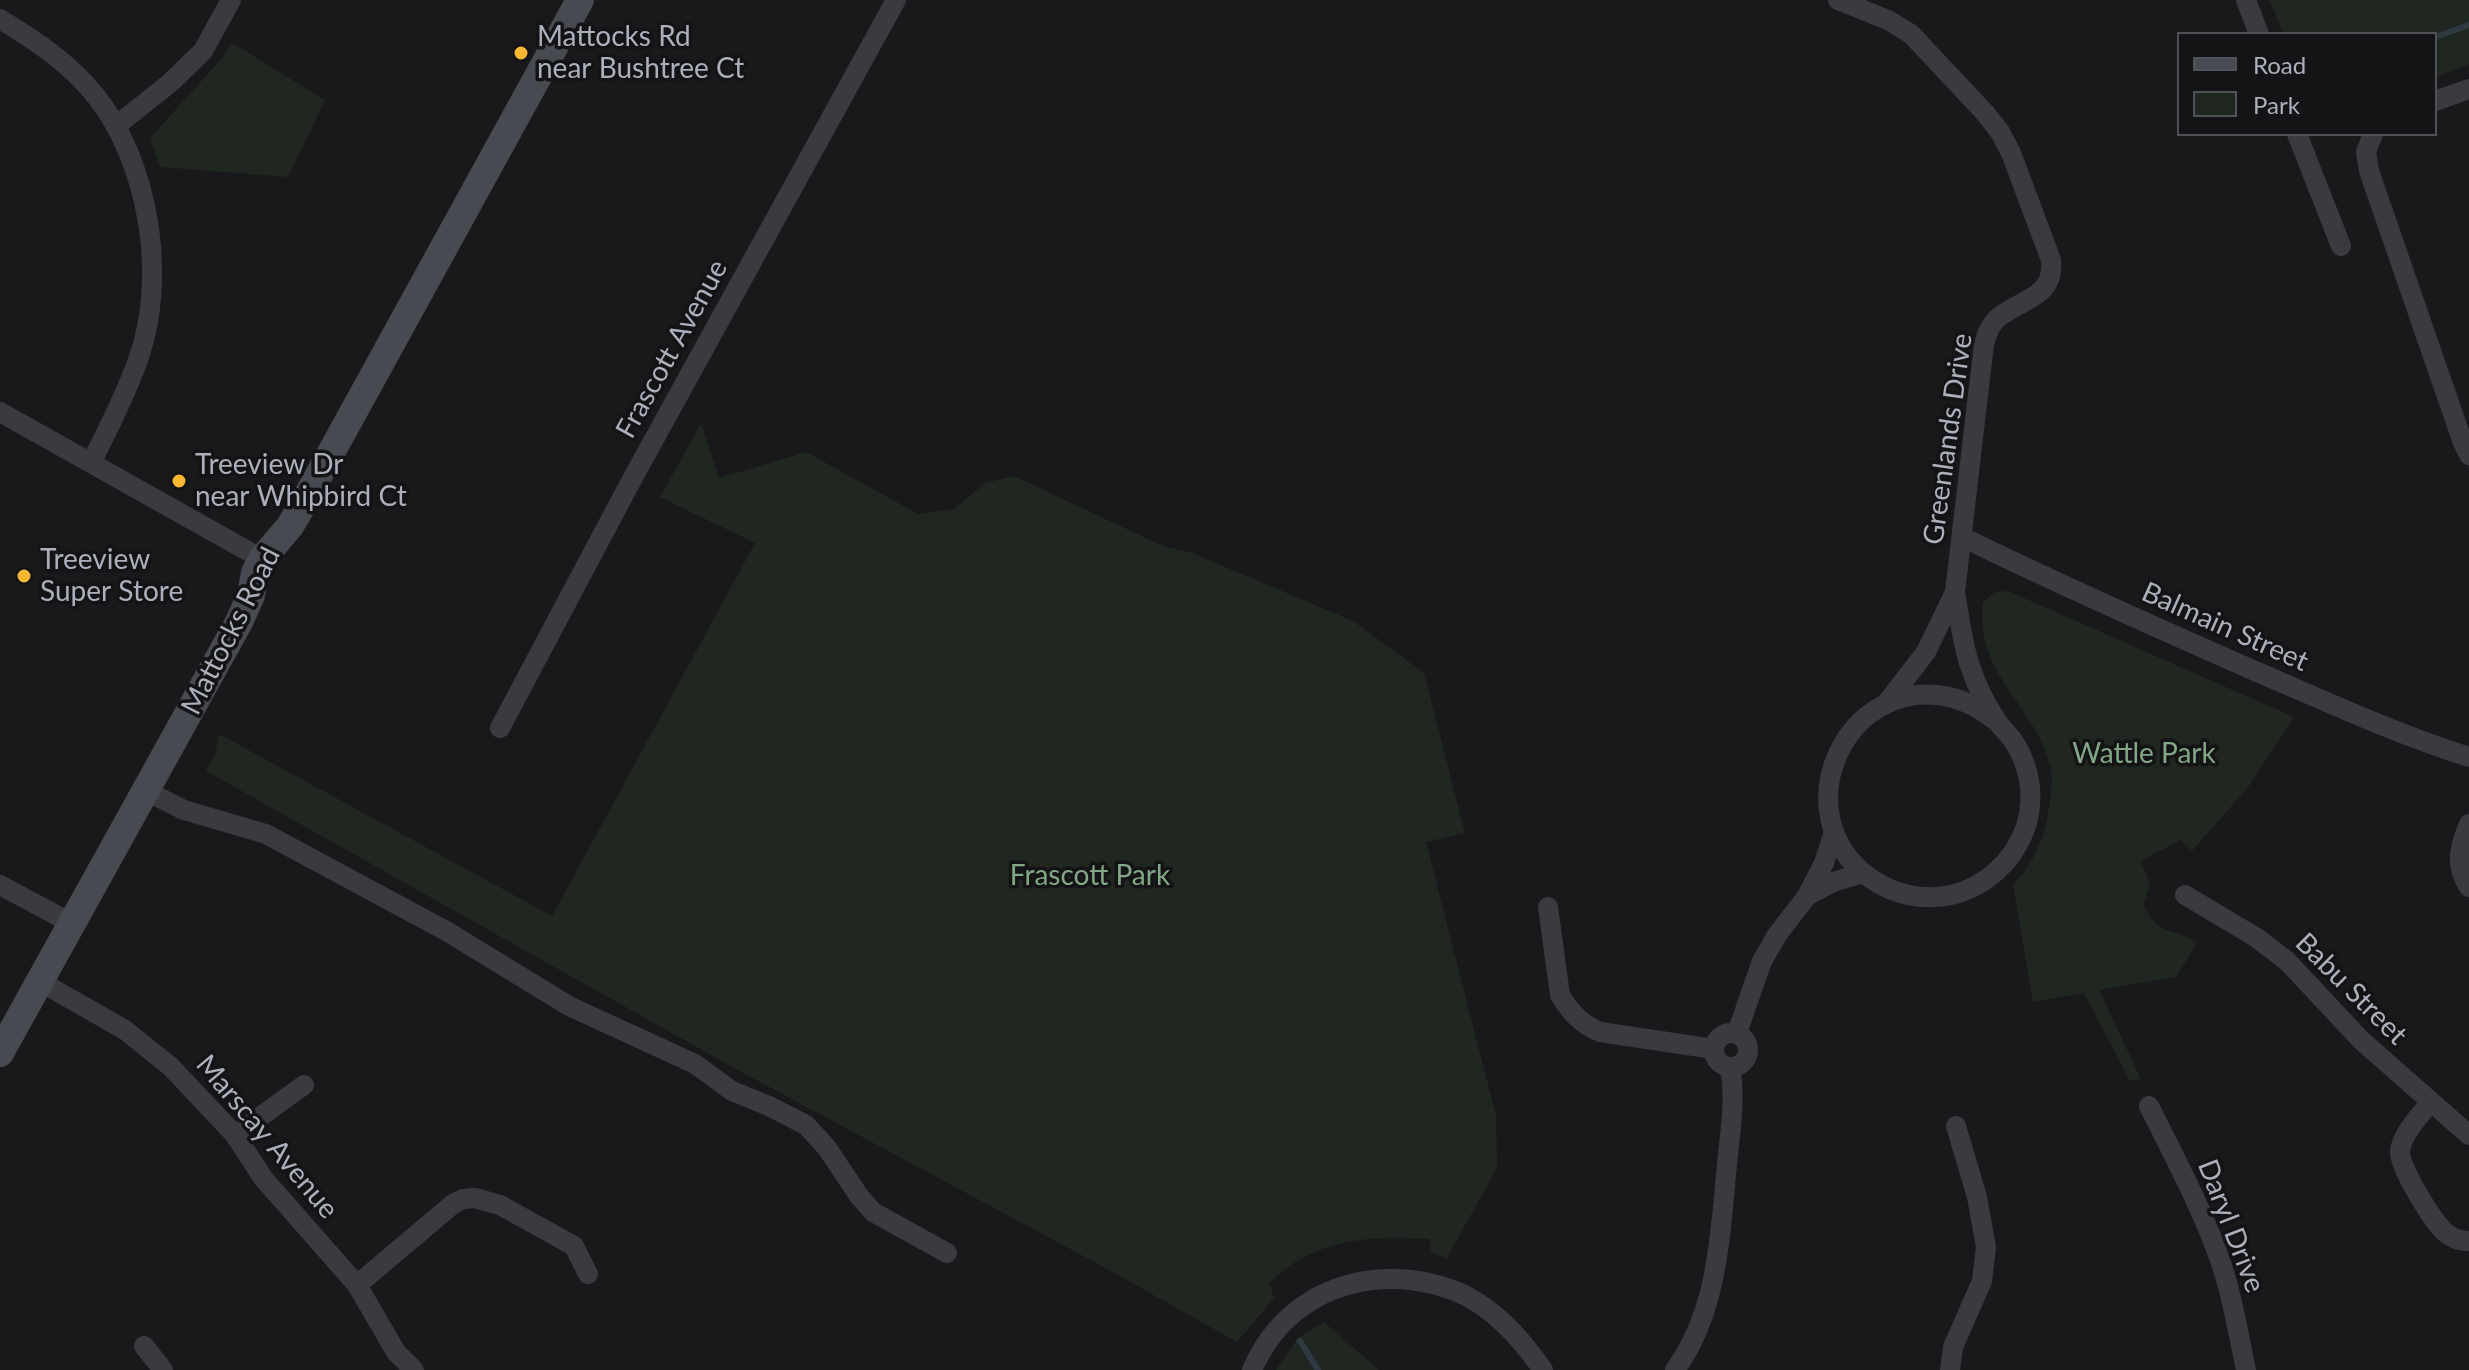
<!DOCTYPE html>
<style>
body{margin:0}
#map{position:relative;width:2469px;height:1370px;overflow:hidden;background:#19191c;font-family:Lato,sans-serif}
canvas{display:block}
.legend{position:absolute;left:2177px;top:32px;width:260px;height:104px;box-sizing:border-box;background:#141417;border:2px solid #505259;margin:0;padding:10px 14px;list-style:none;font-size:24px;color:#abb0bc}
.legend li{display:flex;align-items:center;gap:16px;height:40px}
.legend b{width:40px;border:2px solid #505259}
</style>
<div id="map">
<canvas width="2469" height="1370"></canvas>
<ul class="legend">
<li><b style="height:10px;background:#484a51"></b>Road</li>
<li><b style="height:22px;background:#1f2720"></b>Park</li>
</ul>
</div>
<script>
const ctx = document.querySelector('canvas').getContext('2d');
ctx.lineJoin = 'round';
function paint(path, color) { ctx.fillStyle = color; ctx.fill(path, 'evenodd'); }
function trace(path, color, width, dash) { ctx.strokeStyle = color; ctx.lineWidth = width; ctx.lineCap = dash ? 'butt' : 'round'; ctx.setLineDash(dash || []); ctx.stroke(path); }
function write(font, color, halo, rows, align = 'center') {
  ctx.font = font + ' Lato,sans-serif'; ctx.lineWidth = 7; ctx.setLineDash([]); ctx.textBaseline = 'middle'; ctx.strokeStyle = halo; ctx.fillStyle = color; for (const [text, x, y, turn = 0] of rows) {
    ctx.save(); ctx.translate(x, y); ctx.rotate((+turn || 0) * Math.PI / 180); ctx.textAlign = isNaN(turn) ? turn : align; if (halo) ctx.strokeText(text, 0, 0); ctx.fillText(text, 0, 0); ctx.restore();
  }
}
paint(new Path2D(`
 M2270,0h199v64l-34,14v-44h-152z
 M232,43l93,57 -37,77 -128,-10 -10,-29 73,-81z
 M701,423l18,55 87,-26 112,62 36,-5 31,-26 29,-7 151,71 25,5 163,69 71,52 41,160 -39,9 70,274 1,52 -50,90 -16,-6 -2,-13c-43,-3 -92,-2 -130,21 -11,6 -20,15 -30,23l5,15 -37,44 -137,-77 -366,-197 -528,-297 10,-19 3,-18 333,182 203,-373 -95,-46z
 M2008,591l286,126 -45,69 -57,65 -12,-11 -39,21 9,23 -7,22c19,33 28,19 54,37l-21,34 -77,13 42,89 -11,2 -46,-88 -51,9 -20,-117c18,-18 31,-45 35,-71 2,-15 6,-35 2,-49 -15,-60 -76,-91 -67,-163l12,-10z
 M1324,1322l55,48h-103l22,-32z`), '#1f2720');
trace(new Path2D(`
 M2435,37l34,-12
 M1300,1341l18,29`), '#2e3941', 6);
trace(new Path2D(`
 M1838,0l50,20 23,14 75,80 14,18 11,21 40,107c4,37 -28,38 -52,57 -9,7 -12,17 -15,27l-29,248 -29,60 -41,53
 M2246,0l13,34
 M0,19c35,21 69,44 95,76 54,67 72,181 44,262 -13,37 -31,72 -48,106
 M2435,101l34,-12
 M116,126l54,-43 33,-32 28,-51
 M2297,134l44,112
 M2373,134l-7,18 3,19 93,269 7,15
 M0,412l262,147
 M1962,537c97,47 195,91 293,134 70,30 141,63 214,86
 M1955,592c4,23 7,49 14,71 6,18 15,39 26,55 5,9 13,15 19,24 17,26 21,58 11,87 -12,33 -40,58 -74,66 -28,6 -57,0 -81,-17 -89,-64 -24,-207 83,-180 16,4 29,13 42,22
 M500,728l130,-245 266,-483
 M146,791l38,19 82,24 182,98 121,74 126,58 37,27 37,15 37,19 21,23 32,48 14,16 74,41
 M2469,824c-9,22 -15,41 0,63
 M0,885l71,38
 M2185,895l72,43 30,23 74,79 108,95
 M1807,896l26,-14 30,-9
 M1548,907l12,88c10,17 21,29 40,37l114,17
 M39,981l86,49 46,37 64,68 28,43 94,107 39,67 18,18
 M1714 1050a17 17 0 1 1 34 0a17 17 0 1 1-34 0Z
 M1737,1033l25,-72 15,-26 30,-39 17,-33 10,-31
 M2430,1103c-10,12 -28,31 -30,48 -1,16 33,71 46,82 7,6 14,8 23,8
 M2149,1106c25,50 51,99 70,151 13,37 19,75 27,113
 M235,1135l69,-50
 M357,1285l96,-81 10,-5 12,-1 25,7 74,41 14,28
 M144,1346l19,24
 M1252,1370c28,-65 89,-97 159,-90 22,3 45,9 64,21 28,17 49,42 68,69
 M1675,1370c43,-59 45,-135 52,-205 3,-33 9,-65 3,-98
 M1950,1370l3,-23 29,-66 4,-34 -9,-50 -21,-71`), '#3a3b41', 20);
trace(new Path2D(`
 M0,1053l239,-431 12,-27 4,-22 7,-14 28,-33 9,-15 281,-511`), '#484a51', 28);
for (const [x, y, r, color] of [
 [521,53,8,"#f9b734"],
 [179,481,8,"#f9b734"],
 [24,576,8,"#f9b734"]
]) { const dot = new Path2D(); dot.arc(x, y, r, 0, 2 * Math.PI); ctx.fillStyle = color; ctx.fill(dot); trace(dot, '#141417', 3); }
write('28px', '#abb0bc', '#141417', [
 ["Mattocks Rd",537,37],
 ["near Bushtree Ct",537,69],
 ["Treeview Dr",195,465],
 ["near Whipbird Ct",195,497],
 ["Treeview",40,560],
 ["Super Store",40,592]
], 'left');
write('28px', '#abb0bc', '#141417', [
 ["Frascott Avenue",672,349,-61],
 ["Greenlands Drive",1948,439,-82],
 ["Balmain Street",2225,627,24],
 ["Mattocks Road",231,631,-63],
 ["Babu Street",2351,989,45],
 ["Marscay Avenue",267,1137,50],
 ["Daryl Drive",2231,1226,69]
]);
write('28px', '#82a784', '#141417', [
 ["Wattle Park",2144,754],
 ["Frascott Park",1090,876]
]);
</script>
